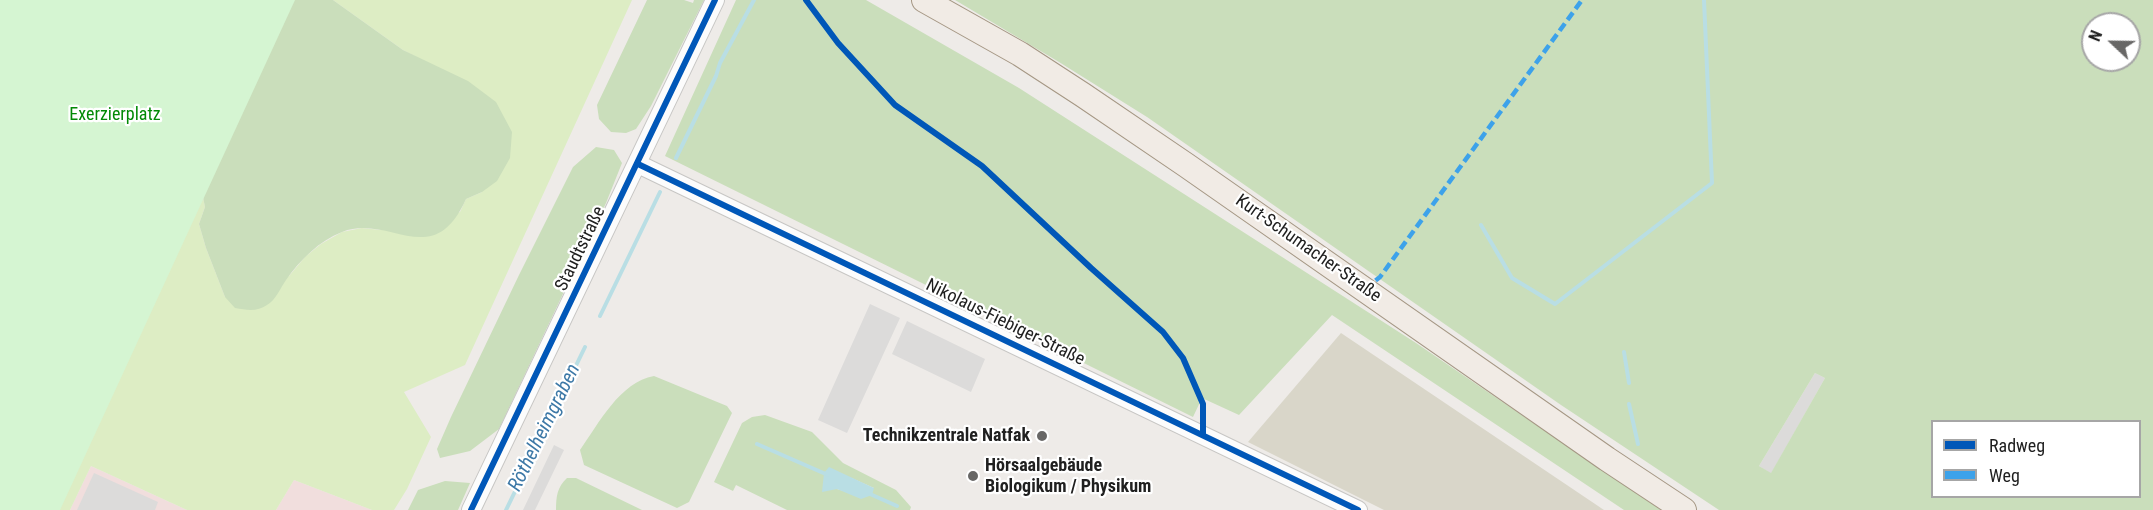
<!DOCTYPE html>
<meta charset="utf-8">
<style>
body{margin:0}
#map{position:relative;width:2153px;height:510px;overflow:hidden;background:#eeebe8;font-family:"Roboto Condensed",sans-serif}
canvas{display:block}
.legend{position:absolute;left:1931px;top:420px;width:210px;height:78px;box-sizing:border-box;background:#fff;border:2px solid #a6a6a6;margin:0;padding:8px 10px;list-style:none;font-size:18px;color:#202020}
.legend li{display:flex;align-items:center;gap:12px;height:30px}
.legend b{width:30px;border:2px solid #a6a6a6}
.north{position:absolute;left:2081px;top:12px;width:60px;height:60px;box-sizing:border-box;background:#fff;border:2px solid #a6a6a6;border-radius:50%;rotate:292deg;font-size:16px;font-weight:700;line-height:24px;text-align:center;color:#202020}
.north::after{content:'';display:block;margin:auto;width:21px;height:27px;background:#686766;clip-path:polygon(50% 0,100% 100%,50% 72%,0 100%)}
</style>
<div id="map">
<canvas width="2153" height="510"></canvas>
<ul class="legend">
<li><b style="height:8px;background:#0057b8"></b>Radweg</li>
<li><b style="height:8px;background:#3da2ea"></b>Weg</li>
</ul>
<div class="north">N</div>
</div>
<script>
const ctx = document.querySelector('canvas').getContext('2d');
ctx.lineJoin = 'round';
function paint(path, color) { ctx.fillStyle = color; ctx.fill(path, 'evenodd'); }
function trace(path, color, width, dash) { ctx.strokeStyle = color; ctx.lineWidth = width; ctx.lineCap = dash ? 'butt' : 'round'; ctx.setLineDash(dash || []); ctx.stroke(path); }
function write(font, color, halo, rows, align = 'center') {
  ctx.font = font + ' "Roboto Condensed",sans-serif'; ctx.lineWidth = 4.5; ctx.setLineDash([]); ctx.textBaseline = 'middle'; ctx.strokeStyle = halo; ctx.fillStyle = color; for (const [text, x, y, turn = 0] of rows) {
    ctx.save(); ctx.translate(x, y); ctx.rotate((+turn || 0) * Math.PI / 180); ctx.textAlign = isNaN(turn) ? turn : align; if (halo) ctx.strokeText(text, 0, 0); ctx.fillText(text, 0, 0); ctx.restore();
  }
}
paint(new Path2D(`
 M91,466l96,44h-117z
 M294,480l78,30h-96z`), '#f1dedd');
paint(new Path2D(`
 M870,304l30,14 -53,115 -29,-13z
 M907,321l78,38 -14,33 -79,-38z
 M1815,373l10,5 -54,96 -12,-8z
 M554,445l10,5 -29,60h-12z
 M94,473l64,29 -3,8h-78z`), '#dcdbda');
paint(new Path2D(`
 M1341,333l263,177h-220l-136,-68z`), '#d9d6c9');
paint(new Path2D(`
 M0,0l197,168 8,39 -6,17 7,24 19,49 64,-21 16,-19 16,-13 21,-12 20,-4 19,2 79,-18 6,-13 16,-7 -54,-129 -25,-13 -70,-50h299l-167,365 -61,27 27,45 -24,52 -13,21h-22l-78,-30 -18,30h-89l-96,-44 -21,44h-70z`), '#ddedc4');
paint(new Path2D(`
 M251,0h82l70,50 65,31 28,21 16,30 -2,26 -13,23 -15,11 -16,7c-33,74 -77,14 -124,33 -23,9 -42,28 -56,48 -5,7 -11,21 -19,25 -10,7 -20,5 -32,3l-10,-11 -19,-49 -7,-24 6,-17 -8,-39z
 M647,0h37l9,3 1,-3h10l-53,106 -15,23 -10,4 -15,-1 -12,-13 -2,-14z
 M736,0h130l153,88 397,255 245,167h-37l-292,-195 -93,100 -37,-17 -9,19 -528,-261z
 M955,0h1198v510h-434l-158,-105 -414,-288 -88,-55zM2093,24h36v36h-36zM1815,373l10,5 -54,95 -12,-7zM1932,422h208v74h-208z
 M596,147l18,3 8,13 -16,40 -107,226 -29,22 -30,7 -3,-9 14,-32 68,-142 54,-108z
 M654,376l73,30 5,7 -43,89 -12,6 -93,-43 -4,-15c19,-27 40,-68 74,-74z
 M765,415l47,17 31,31 53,27 15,17 -1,3h-123l-51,-25 -3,6 -19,-9 28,-59 10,-6zM849,477l25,11 -30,3 -7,-2z
 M567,478h9l66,32h-86c0,-13 1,-23 11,-32z
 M445,481l25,2 -12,27h-50l10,-20z`), '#cadebb');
paint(new Path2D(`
 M0,0h295l-235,510h-60z`), '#d5f5d2');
paint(new Path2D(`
 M829,467l45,21 -2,7 -11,4 -24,-10 -15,3 2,-19z`), '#b9dee4');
trace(new Path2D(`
 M676,158l40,-82 4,-13 34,-63
 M1481,225l31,53 43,26 157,-121 -8,-183
 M600,316l60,-124
 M1624,352l5,31
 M1629,404l9,40
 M757,444l71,31
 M870,494l27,12
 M506,510l79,-163`), '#b9dee4', 4);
const minor = new Path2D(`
 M638,164l720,346
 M471,510l244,-510`);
const major = new Path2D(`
 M924,0l96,54 63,41 103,70 421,294 77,51`);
trace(minor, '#c7c6c4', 20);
trace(major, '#a59784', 26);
trace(minor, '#fcfcfc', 18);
trace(major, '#f1ebe5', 24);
trace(new Path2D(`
 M1365,289l15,-12 202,-277`), '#3da2ea', 4.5, [9, 4.5]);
trace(new Path2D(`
 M806,0l32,43 57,62 87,61 109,102 72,64 20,26 20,46v30
 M638,164l720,346
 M471,510l244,-510`), '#0057b8', 6);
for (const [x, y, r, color] of [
 [1042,436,6,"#686766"],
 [973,476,6,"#686766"]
]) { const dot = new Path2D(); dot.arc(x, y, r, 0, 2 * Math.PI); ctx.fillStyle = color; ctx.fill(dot); trace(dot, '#fff', 2); }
write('18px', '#028905', '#fff', [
 ["Exerzierplatz",115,115]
]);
write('18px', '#202020', '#fff', [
 ["Staudtstraße",581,249,-64],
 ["Kurt-Schumacher-Straße",1308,249,35],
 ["Nikolaus-Fiebiger-Straße",1005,323,26]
]);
write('bold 18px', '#202020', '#fff', [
 ["Technikzentrale Natfak",1030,436],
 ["Hörsaalgebäude",985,466,"left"],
 ["Biologikum / Physikum",985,487,"left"]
], 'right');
write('italic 20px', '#3e79a7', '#fff', [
 ["Röthelheimgraben",545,428,-64]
]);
</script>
